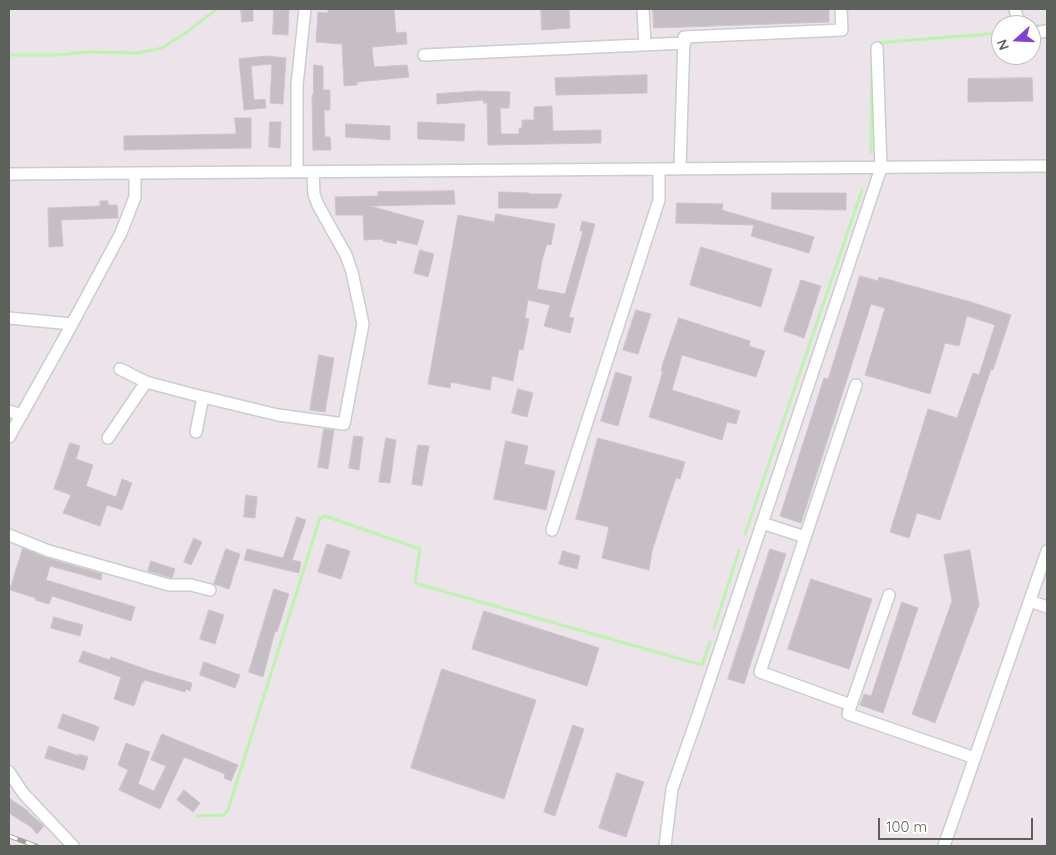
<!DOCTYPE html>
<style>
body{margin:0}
#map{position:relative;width:1056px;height:855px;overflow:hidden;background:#ece3eb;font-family:Quicksand,sans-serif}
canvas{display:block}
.frame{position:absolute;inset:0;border:10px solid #5c625b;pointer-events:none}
.north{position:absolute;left:991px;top:15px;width:50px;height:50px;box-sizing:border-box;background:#fff;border:1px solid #bec0bd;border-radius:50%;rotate:250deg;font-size:14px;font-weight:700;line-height:20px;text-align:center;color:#5c625b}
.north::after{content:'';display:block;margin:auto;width:18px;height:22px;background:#8141d4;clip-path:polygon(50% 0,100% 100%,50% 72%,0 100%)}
.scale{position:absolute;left:878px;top:818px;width:155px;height:22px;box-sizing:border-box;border:2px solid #5c625b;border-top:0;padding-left:6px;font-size:15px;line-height:18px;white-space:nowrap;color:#5c625b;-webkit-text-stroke:4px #fff;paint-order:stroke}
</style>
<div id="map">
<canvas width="1056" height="855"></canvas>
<div class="frame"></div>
<div class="north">N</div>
<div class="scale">100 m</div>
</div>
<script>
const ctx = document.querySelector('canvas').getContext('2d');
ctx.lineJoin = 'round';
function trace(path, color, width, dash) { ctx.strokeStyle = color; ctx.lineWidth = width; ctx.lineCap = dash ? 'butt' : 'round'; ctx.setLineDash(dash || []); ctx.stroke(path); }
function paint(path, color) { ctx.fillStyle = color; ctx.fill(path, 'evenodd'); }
trace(new Path2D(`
 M1032,27l15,-2
 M9,55h48l31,-3 50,1 24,-5 22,-14 33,-25
 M871,152l1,-107 3,-2 126,-10
 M745,534l117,-344
 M714,628l25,-77
 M197,816l27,-1 4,-5 92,-292 5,-2 95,33 -5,33 3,2 284,81 8,-23`), '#baf5ab', 3);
const building = new Path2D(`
 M241,9h12v12l-11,1z
 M274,9h15l-1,26 -15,-1z
 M328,9h66l2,24 10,-1 1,12 -35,3 2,20 33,-2 2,12 -52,5v3l-13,1 -2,-42 -26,-2 2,-30 10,1z
 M541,9h28l1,19 -28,2z
 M653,9h176v13l-175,6z
 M268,56l18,2 -3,46 -13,-1 2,-39 -21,2 3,34 11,-1 1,9 -22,2 -5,-51z
 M314,65l9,1v24h7v20h-6l1,27h5l1,13h-18l-1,-55h1z
 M647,75v18l-91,2 -1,-17z
 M1032,78l1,23 -65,1v-23z
 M478,91l32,1 -1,16h-9l1,26h18v-6h3v-8h12v-13l18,-1 1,25 48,-1v13l-113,2 -1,-42h-4l1,-3 -47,4v-10z
 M235,118h16v30l-127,2v-14l112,-2z
 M270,122h11l-1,26 -11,-1z
 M418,122l47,2 -1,17 -46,-2z
 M346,124l44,2v14l-44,-3z
 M454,191l1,13 -85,2 54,15 -7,24 -20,-5 -1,4 -13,-3v-2l-19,1 -1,-25h-27l-1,-18 43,-1v-4z
 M499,192l30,1v1h33l-5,14h-58z
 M772,193h74v17l-74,-1z
 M100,201h8v4h9l1,13 -57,2 2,26 -14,1 -1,-39 52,-2z
 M677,203l46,1 -1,6 92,27 -5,16 -58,-17 3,-11 -78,-2z
 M496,214l59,10 -4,21 -4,-1 -5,16 -5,29 28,5 18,-63h-3l2,-10 13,3 -26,93 5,1 -4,15 -26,-7 6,-21 -22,-5 -3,18 4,1 -6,31 -4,-1 -6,32 -21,-5 -2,14 -39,-8 -1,6 -22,-4 30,-169 36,7z
 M701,247l71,22 -11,38 -71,-22z
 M420,250l14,4 -6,23 -14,-4z
 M860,276l18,5 1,-4 92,25 40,13 -18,55 -2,-1 -51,151 -23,-7 -8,25 -19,-6 38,-123 29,9 16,-45 6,2 16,-50 -28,-9 -8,30 -14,-3 -15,51 -65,-19 20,-67 -14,-4 -70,219 -21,-7 44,-138 4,1z
 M801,280l20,6 -17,52 -20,-7z
 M636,310l15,4 -13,40 -15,-4z
 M679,318l71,23 -1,5 16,5 -9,26 -74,-22 -10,35 68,21 -4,13 -9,-2 -5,18 -73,-23 14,-46h-2l2,-8z
 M319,355l15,3 -9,54 -15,-2z
 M616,372l16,5 -14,49 -17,-5z
 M518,389l15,4 -6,24 -15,-4z
 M324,429l10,1 -6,39 -10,-2z
 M354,436l9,1 -4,33 -10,-2z
 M386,438l10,2 -6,43 -11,-1z
 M598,438l87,24 -5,17 -4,-1 -8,23 -16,50 -3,19 -47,-12 7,-31 -33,-8z
 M506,441l22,5 -4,18 31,7 -9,39 -52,-11z
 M70,443l10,3 -4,13 17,6 -7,21 30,11 6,-18 10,4 -10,27 -15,-5 -7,21 -37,-13 8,-18 -17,-6z
 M418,445l11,1 -7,40 -10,-2z
 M246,495l11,2 -2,21 -11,-1z
 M297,517l9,3 -14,40 9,2 -2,11 -55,-13 3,-11 36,9z
 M194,538l8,4 -11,23 -7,-3z
 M327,544l23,7 -9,28 -23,-7z
 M23,548l24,10 55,16 -1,6 -51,-14 -4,14 89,27 -4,14 -79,-25 -3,8 -14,-4 1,-2 -26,-8z
 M226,549l14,5 -11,35 -15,-5z
 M770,549l16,5 -42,130 -16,-5z
 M970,550l9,55 -44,118 -23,-9 40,-113 -8,-46z
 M563,551l17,5 -3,13 -18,-5z
 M151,561l24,8 -3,9 -24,-7z
 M811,579l61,20 -23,70 -61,-20z
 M274,589l15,5 -12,38 -2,-1 -12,46 -14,-5z
 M902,602l16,6 -35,105 -23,-8 4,-11 7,2z
 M209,610l15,5 -9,29 -15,-5z
 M484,611l115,37 -12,38 -115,-37z
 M54,617l29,8 -3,11 -29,-8z
 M83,651l27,9 1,-3 37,13 44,13 -2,8 -4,-2 -1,3 -41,-12v3l-2,-1 -8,24 -20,-7 7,-22 -42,-15z
 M204,662l36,13 -5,13 -35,-13z
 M442,669l94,31 -32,99 -93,-31z
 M63,714l36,13 -5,14 -36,-13z
 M573,725l11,4 -29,87 -11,-4z
 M162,734l76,31 -7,16 -7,-3 1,-4 -41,-17 -24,52 -41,-19 9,-20 -10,-5 8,-22 24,9 -12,32 16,7 12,-25 -15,-6z
 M49,746l30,10v-2l9,3 -4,13 -39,-12z
 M617,773l27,9 -18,55 -27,-9z
 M184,790l16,13 -7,9 -16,-12z
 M9,798l19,13v1l16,14 -7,8 -6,-7 -22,-14z`);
paint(building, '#c5bec4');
trace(building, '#d0c2cf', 1);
const minor = new Path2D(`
 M643,9l2,36
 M1015,9l2,8 6,8
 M1031,30l4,3 12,-2
 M424,55l261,-12
 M680,168l4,-131 158,-7 -1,-21
 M297,172v-87l8,-76
 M9,174l1038,-8
 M9,318l63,6
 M120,369l26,13 45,12 87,21 66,9 19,-100 -11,-52 -6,-17 -28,-50 -4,-11 -1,-22
 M9,411l13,4
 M196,432l7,-35
 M9,437l56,-100 56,-104 14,-36v-24
 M108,438l38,-56
 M762,523l43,14
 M552,530l107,-330v-31
 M9,535l40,16 99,28 21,6h22l19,5
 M889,595l-41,119 127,44
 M1030,601l17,6
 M851,705l-91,-33 96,-287
 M9,772l14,21 50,53
 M665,846l7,-57 26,-74 183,-547 -4,-120
 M944,846l103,-295`);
trace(minor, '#c9cfca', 14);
trace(minor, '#fff', 11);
const rail = new Path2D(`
 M9,836l27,10`);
trace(rail, '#9fa19e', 5);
trace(rail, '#fff', 3, [9]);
</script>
